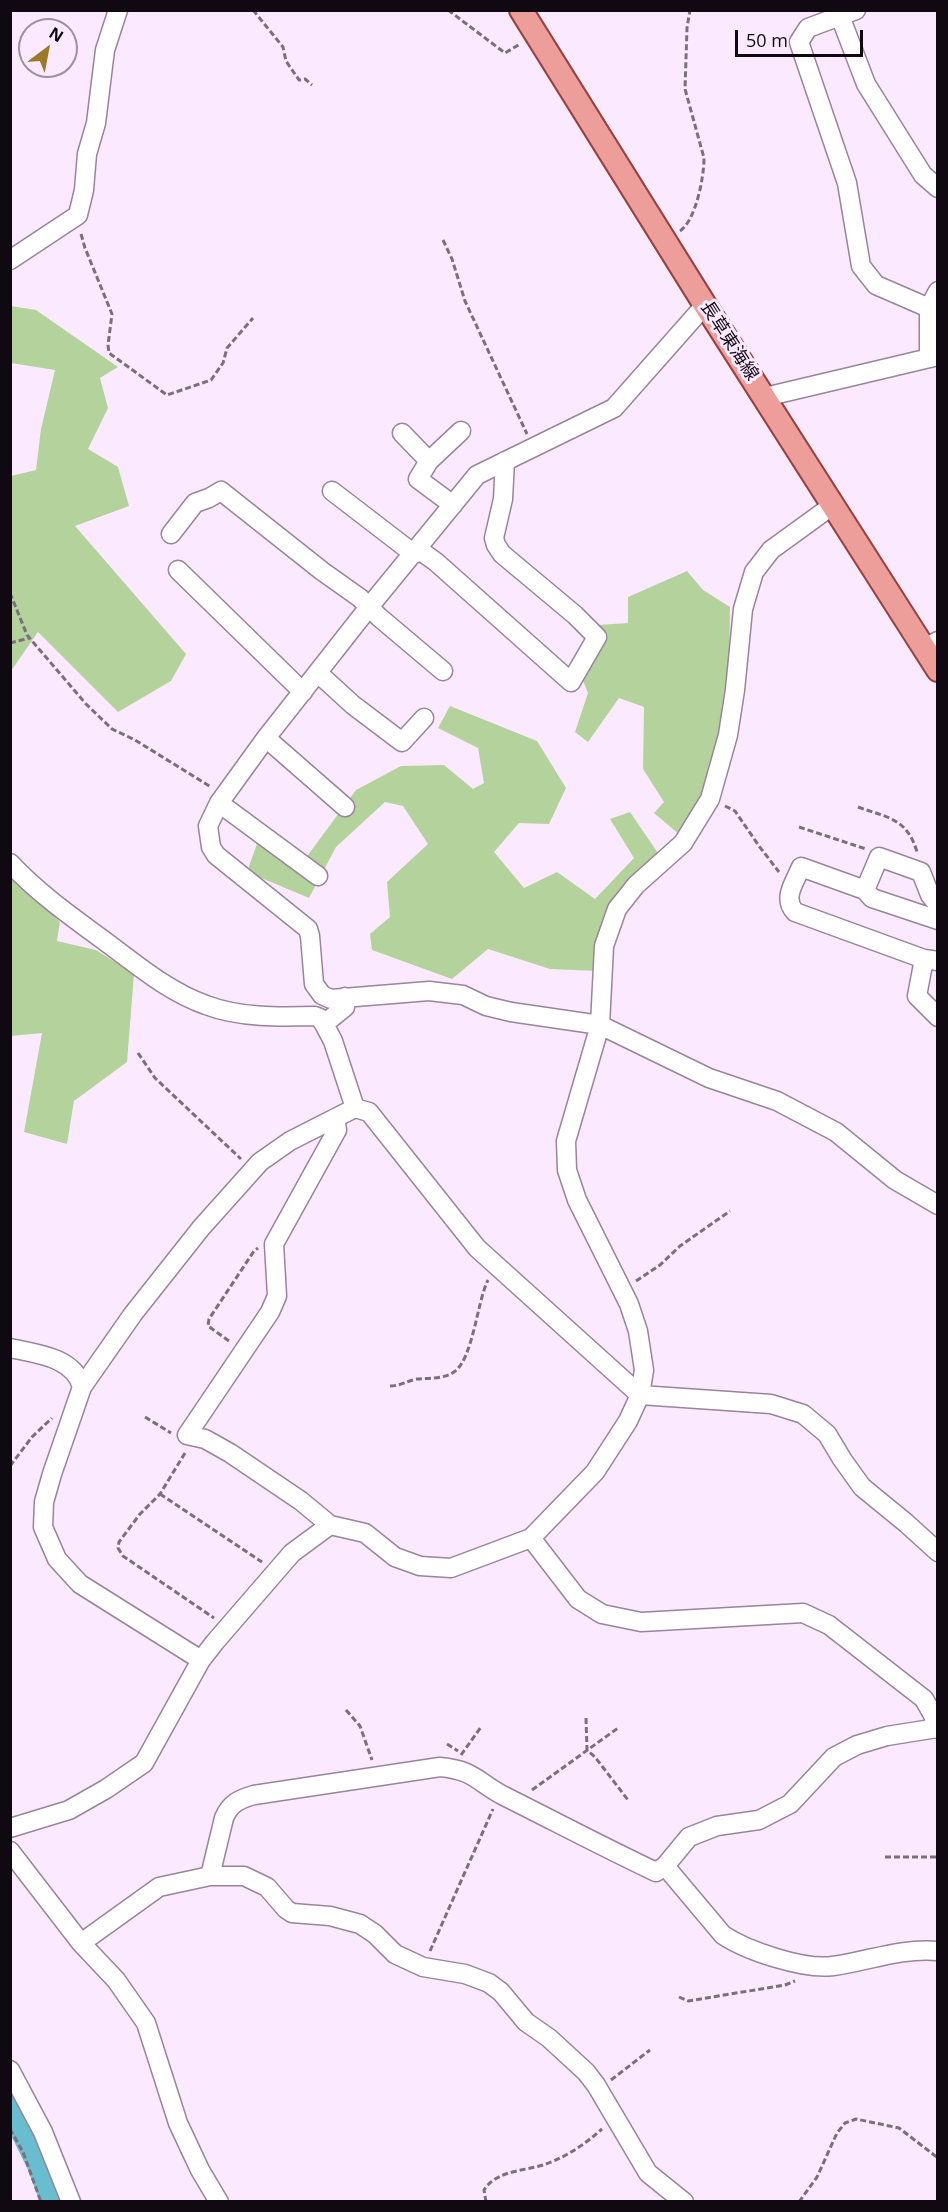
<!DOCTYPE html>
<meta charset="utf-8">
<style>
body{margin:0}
#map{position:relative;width:948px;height:2212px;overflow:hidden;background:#fbe9ff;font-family:"Open Sans",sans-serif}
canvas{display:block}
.frame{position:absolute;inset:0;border:12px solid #100912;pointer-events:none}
.north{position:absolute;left:18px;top:18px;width:60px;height:60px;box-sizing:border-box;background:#fbe9ff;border:2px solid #9d8fa0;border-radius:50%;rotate:32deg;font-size:16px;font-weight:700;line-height:24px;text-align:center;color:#100912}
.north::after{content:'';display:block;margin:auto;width:21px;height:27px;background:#9a7a24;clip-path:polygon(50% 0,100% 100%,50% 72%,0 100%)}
.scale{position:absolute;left:735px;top:30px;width:128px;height:27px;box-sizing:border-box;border:3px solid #100912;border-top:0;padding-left:8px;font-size:18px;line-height:21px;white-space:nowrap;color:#100912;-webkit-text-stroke:4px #fbe9ff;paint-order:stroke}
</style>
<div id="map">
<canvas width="948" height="2212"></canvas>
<div class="frame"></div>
<div class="north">N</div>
<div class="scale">50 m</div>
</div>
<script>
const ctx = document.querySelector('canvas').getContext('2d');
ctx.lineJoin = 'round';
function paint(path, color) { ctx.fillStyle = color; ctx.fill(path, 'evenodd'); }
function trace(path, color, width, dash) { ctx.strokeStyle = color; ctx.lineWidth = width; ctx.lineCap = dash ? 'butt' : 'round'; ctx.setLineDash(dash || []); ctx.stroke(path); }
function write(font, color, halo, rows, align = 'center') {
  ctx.font = font + ' "Open Sans","Noto Sans JP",sans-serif'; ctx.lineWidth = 6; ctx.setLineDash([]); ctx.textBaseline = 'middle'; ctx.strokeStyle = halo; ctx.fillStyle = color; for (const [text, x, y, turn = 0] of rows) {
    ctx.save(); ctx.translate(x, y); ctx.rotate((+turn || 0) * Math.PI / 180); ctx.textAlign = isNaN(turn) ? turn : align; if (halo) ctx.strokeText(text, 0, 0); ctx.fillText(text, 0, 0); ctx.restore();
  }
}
paint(new Path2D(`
 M11,306l25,4 82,57 -18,11 8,30 -20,41 30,18 11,39 -54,20 111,128 -15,27 -53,31 -80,-80 -27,39v-195l25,-6 5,-41 14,-59 -44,-7z
 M687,571l16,19 27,17 -1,76 -24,111 -24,42 -27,-23 10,-11 -21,-33 1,-62 -25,-9 -31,44 -13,-10 13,-39 -6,-15 21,-38 -5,-15 30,-2v-26z
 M450,706l87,35 29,47 -17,36 -30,-1 -25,29 30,36 33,-16 38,27 39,-41 -24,-39 20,-7 28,41 -43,47 -17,71 -48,-2 -62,-20 -36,30 -80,-29 -2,-16 20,-17 -3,-35 41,-38 -25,-38 -18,-4 -49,45 -27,51 -62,-26 16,-45 42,32 51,-69 45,-24 43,-1 29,24 11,-6 -6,-35 -40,-20z
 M11,874l49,48 -3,19 39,9 38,24 -7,88 -53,39 -7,43 -43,-12 18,-99 -31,3z`), '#b4d39c');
trace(new Path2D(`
 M10,2100l31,62 15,40`), '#68bece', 30);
const minor = new Path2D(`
 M856,10l-48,18 -9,14 48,141 14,83 15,19 53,23
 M840,16l26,68 57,91 15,13
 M10,260l68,-45 6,-25 3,-36 9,-31 9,-73 13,-40
 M705,305l-91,103 -137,67 -108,132 -103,131 -47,65 -11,23 3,21 5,8 92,74 2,7 4,48 8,11 9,4 98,-8 34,4 23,11 25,6 89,13 109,53 68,23 59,31 59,48 43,25
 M929,357v-49l9,-17
 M765,397l173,-41
 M402,433l27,28
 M332,491l82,63
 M453,505l-35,-26 11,-18 32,-30
 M171,534l24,-31 14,-5 12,-7 101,80 38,27 19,19 64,54
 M418,549l18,13 135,120 26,-45 -22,-22 -73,-61 -6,-9 -2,-7 9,-39 2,-38
 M178,570l125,122
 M924,648l14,-7
 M318,673l35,32 49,37 22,-24
 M266,738l79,69
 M219,803l99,73
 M10,863c29,31 62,54 96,79 31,23 63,50 100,63 34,13 74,12 109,11l5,2 4,6
 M865,890l7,8 66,22
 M938,905l-8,-10 -9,-23 -42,-15 -14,33 -64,-23c-6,15 -19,31 -6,45l129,47 14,2
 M924,959l-7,37 21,21
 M345,997v10l-21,17 9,17 22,67
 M335,1118l2,12 -63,114 3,52 -7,16 -83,123 18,4 25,14 71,48 29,24 35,8 30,24 25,9 31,2 80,-30 64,-66 33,-51 12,-26 4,-25 -6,-39 -9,-27 -52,-104 -10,-30 -1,-29 34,-116 4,-79 13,-37 19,-24 47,-42 27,-44 18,-64 7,-45 8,-81 11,-37 17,-22 62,-45
 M10,1348c27,6 64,9 72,39l-30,87 -8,28 -1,25 14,32 23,25 121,76
 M82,1387l51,-73 68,-86 59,-66 30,-21 65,-33 14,4 108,136 163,147 131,9 32,10 24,20 15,25 20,28 44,36 32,29
 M531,1538l47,61 24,15 39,8 162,-9 26,12 95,74 9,16 5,14
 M10,1828l59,-18 37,-21 38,-26 57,-103 14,-18 77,-89 38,-28
 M10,1851l71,92 35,37 30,43 32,100 22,47 19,32
 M665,1866l58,69c24,16 81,35 110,31 37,-5 65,-18 105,-15
 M210,1876l14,-58c6,-15 16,-19 30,-23l186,-28c35,3 38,16 66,30 50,25 99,51 150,75l9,-6 24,-29 28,-11 42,-6 31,-16 44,-47 23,-12 30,-9 50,-8
 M81,1943l78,-56 51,-11h34l23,11 19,22 6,4 38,3 30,8 15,10 20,20 28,13 42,7 24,9 12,9 25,30 23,16 37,34 10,13 52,88 36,29
 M10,2070l33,62 28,70`);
const major = new Path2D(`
 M521,10l184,295 233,365`);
trace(minor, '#98849c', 21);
trace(major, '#98403e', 26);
trace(new Path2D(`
 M253,10l30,37 3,14 13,19 6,-1 7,6
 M448,10l57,43 15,-9
 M680,231c16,-11 24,-54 24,-73l-19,-69 2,-61 3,-18
 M81,234l4,14 27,66 -4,31 1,8 58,42 44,-15 12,-17 4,-15 26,-30
 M443,240l9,19 13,42 62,133
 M10,593l17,42 59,69 26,25 23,11 76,47
 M10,643l19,-5
 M725,806l10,5 24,35 20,26
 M858,807c30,11 49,11 59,45
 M799,827l67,22
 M138,1053l17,25 86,81
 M636,1281l24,-16 20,-19 50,-35
 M229,1341l-21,-15 1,-7 45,-68 4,-3
 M390,1386c10,0 17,-5 27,-7 11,-1 27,0 37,-7 19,-13 23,-70 34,-92
 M145,1417l26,16
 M185,1453l-25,41 -20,20 -21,28 -1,6 5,8 91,62
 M10,1466l22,-29 20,-19
 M160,1494l102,68
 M346,1710l14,16 12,34
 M586,1718l1,32 8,7 33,43
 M447,1744l11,7
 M461,1755l20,-28
 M532,1790l86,-62
 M885,1857h53
 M430,1951l63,-142
 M679,1997l9,4 97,-16 10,-4
 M611,2080l39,-30
 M10,2129l13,23 18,50
 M486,2202l-2,-12c14,-22 45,-18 67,-28 20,-8 35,-19 51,-33
 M799,2202l18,-25 20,-44 8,-10 11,-4 43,9 39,30`), '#7b6f7e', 3, [6, 3]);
trace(minor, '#fff', 18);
trace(major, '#ee9e9a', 22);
write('18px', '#100912', '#fbe9ff', [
 ["長草東海線",729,341,57]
]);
</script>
